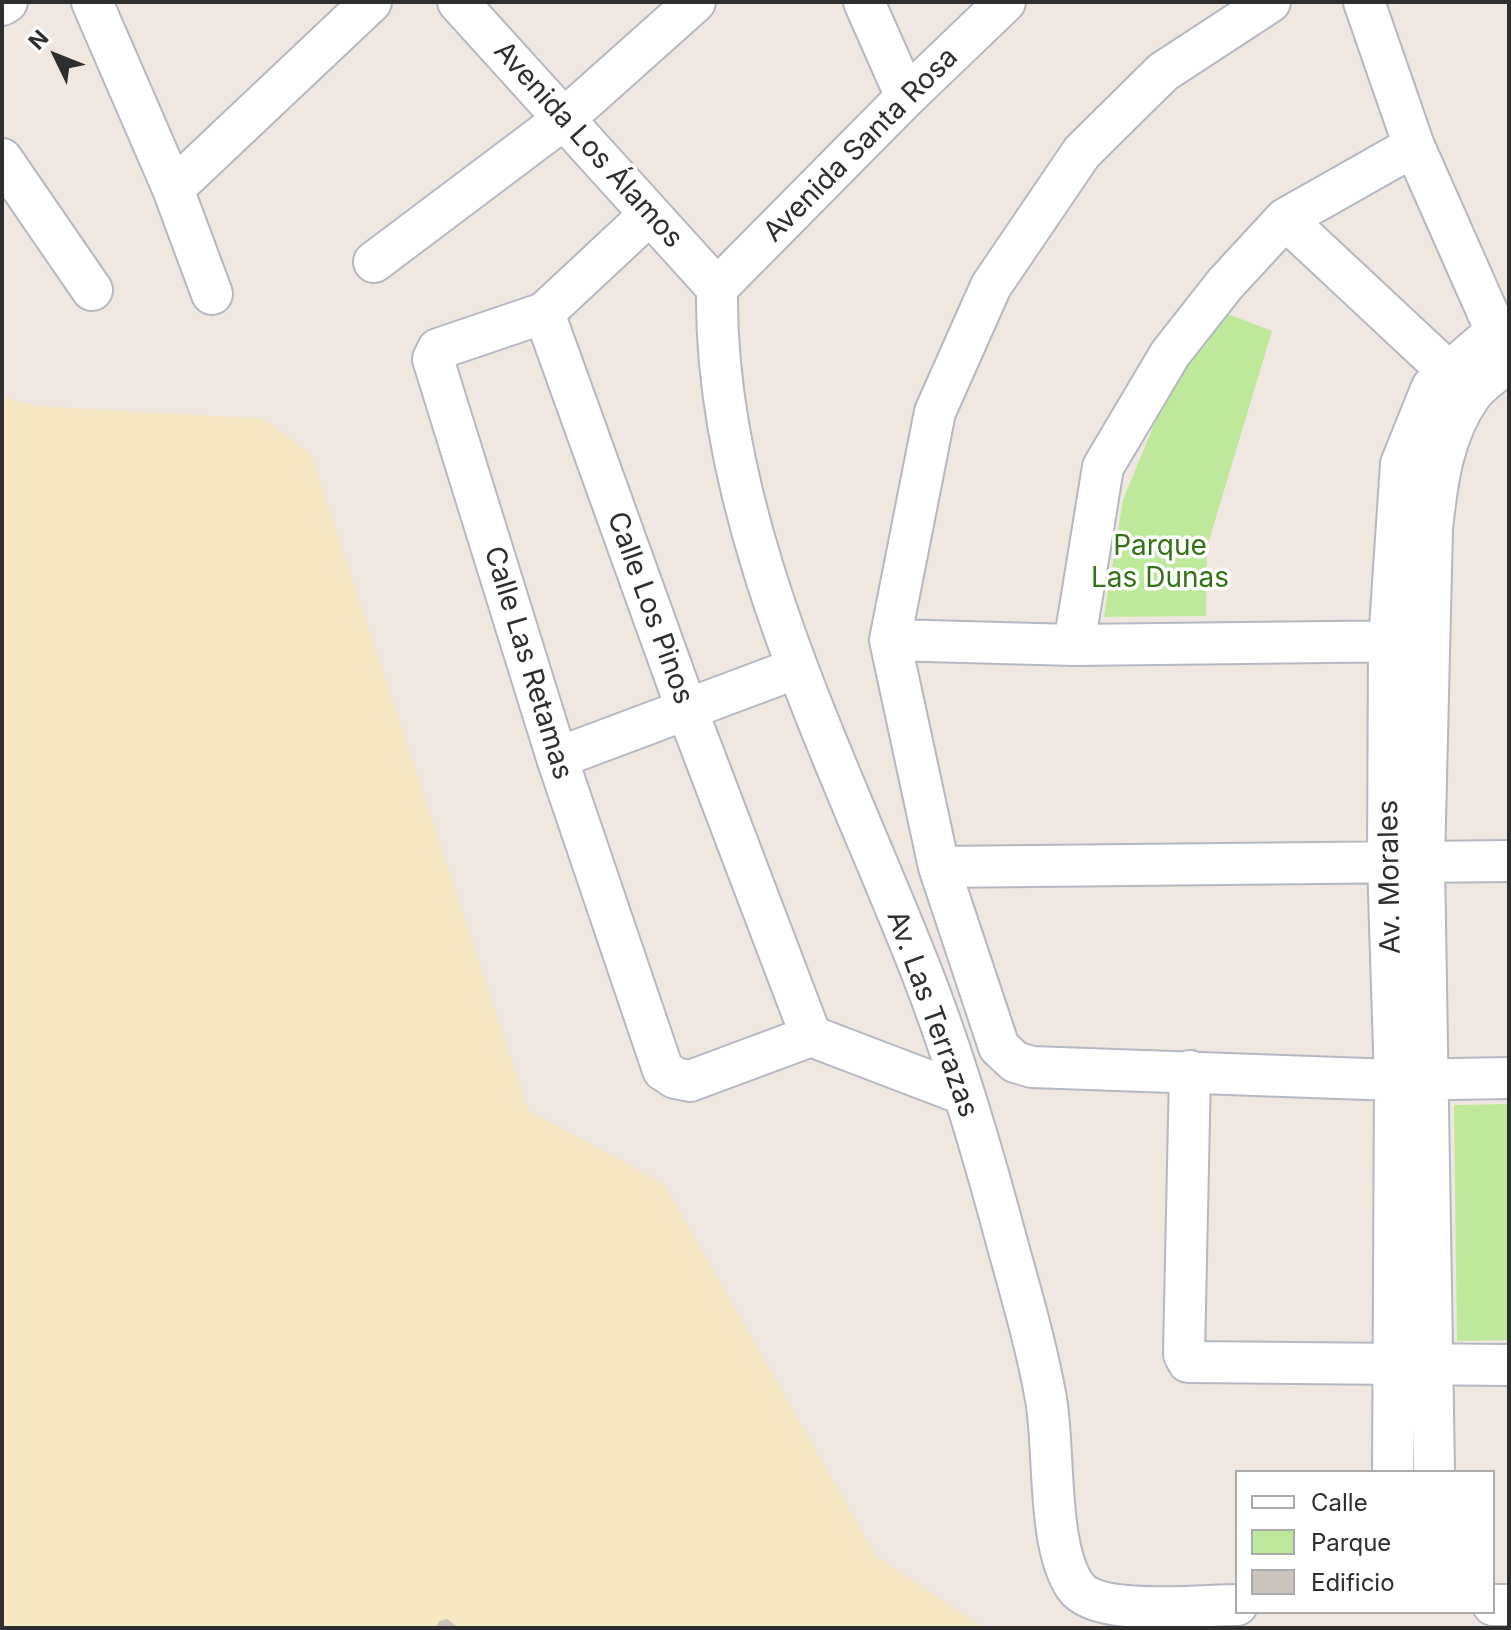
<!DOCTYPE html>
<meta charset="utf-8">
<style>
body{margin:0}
#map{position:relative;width:1511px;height:1630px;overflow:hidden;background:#f0e7e0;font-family:Inter,sans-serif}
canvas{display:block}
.frame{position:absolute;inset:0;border:4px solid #2e2e2e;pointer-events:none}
.legend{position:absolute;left:1235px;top:1470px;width:260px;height:144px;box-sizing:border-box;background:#fff;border:2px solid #ababab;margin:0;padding:10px 14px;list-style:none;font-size:24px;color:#2e2e2e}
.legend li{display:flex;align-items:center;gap:16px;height:40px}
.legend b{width:40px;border:2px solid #ababab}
.north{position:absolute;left:16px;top:16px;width:80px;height:80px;-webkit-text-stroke:6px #fff;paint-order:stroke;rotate:313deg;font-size:22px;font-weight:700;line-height:32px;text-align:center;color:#2e2e2e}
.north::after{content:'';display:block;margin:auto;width:28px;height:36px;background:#2e2e2e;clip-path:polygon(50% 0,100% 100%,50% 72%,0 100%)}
</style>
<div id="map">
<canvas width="1511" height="1630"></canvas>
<div class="frame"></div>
<ul class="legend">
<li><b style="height:10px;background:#fff"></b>Calle</li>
<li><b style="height:22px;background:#bee99a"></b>Parque</li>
<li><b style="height:22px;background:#cbc5be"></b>Edificio</li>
</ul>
<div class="north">N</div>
</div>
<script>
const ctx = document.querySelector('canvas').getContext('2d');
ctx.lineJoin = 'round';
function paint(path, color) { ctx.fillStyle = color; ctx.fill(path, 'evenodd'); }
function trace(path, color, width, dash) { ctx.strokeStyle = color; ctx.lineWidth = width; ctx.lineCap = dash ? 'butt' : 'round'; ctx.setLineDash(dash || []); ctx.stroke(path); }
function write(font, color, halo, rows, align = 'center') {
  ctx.font = font + ' Inter,sans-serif'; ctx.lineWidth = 7; ctx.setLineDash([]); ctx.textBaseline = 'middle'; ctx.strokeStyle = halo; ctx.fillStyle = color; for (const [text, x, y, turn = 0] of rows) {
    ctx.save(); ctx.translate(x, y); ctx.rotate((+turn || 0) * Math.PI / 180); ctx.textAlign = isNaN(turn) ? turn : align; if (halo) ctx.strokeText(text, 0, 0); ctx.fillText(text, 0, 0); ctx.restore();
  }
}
paint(new Path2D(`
 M1220,311l52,20 -65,216 -1,69 -102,1 19,-117 52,-127z
 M1509,1104v236l-52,1 -3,-236z`), '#bee99a');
paint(new Path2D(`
 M2,397l34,9 228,13 47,35 217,656 136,74 211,371 109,73h-982z`), '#f5e8c2');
const building = new Path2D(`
 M447,1620l10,8h-21l4,-6z`);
paint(building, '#cbc5be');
trace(building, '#ccc3b9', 2);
const street = new Path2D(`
 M92,2l81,187 39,105
 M458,2l259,286
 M864,2l42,95
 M1270,2l-107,70 -81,80 -91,134 -56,126 -45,228 49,227 60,180 16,15 17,5 363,13 114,-2
 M1364,2l50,144 92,208
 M2,5l5,-3
 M2,159l90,131
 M173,189l198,-187
 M650,214l-106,99 143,397 124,326
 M1285,219l184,172
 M374,262l190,-143 131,-117
 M717,288c-4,235 121,470 205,685 30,77 55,160 77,240 16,61 36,124 47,186 9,51 1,146 29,187 21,32 125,19 162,19
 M717,288l189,-191 99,-95
 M544,313l-106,36 -5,10 124,399 106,312 12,8 15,3 121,-45 152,58
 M890,640l184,5 340,-4
 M1074,645l29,-178 67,-113 55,-70 60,-65 129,-73
 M557,758l240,-90
 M939,867l570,-6
 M1190,1071l-6,283 4,8 321,3
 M1393,1472l2,-392 -7,-218 1,-219 12,-179 31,-77 63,-55 14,-6
 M1434,1472l-10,-610 8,-334c5,-46 11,-94 39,-133 9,-13 26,-23 38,-33
 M1493,1605h16`);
trace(street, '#b4b8c2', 44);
trace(street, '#fff', 40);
write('28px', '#2e2e2e', '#fff', [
 ["Avenida Los Álamos",588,145,48],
 ["Avenida Santa Rosa",861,145,-45],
 ["Calle Los Pinos",650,608,70],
 ["Calle Las Retamas",528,663,73],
 ["Av. Morales",1390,877,-91],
 ["Av. Las Terrazas",932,1014,70]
]);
write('28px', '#347217', '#fff', [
 ["Parque",1160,547],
 ["Las Dunas",1160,579]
]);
</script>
